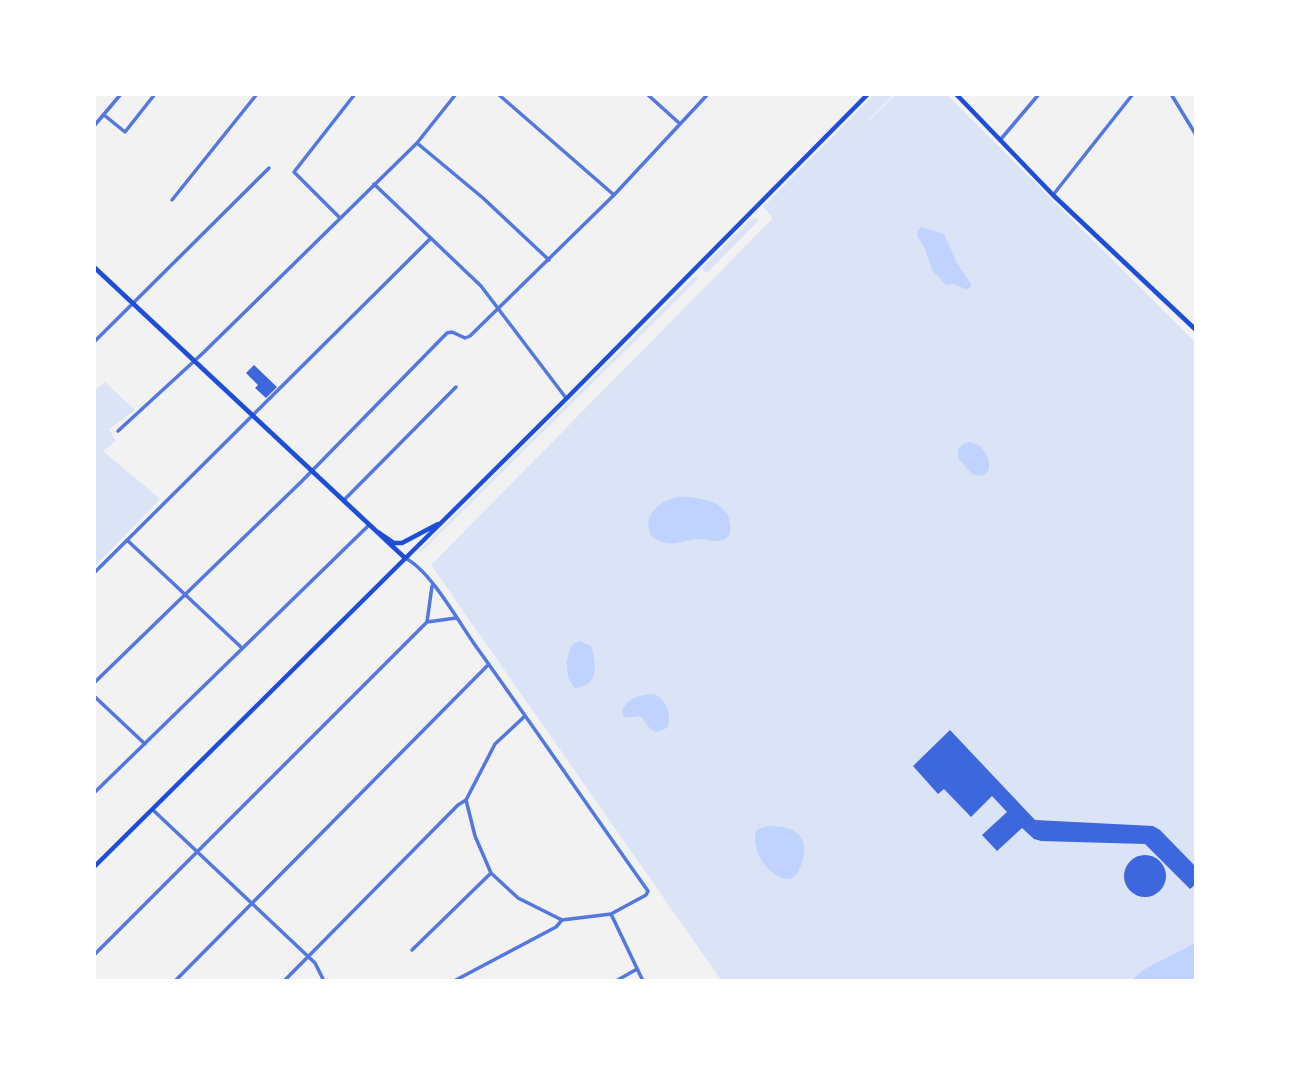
<!DOCTYPE html>
<style>
body{margin:0}
#map{position:relative;width:1290px;height:1075px;overflow:hidden;background:#f2f2f2;font-family:"Exo 2",sans-serif}
canvas{display:block}
.frame{position:absolute;inset:0;border:96px solid #fff;pointer-events:none}
</style>
<div id="map">
<canvas width="1290" height="1075"></canvas>
<div class="frame"></div>
</div>
<script>
const ctx = document.querySelector('canvas').getContext('2d');
ctx.lineJoin = 'round';
function paint(path, color) { ctx.fillStyle = color; ctx.fill(path, 'evenodd'); }
function trace(path, color, width, dash) { ctx.strokeStyle = color; ctx.lineWidth = width; ctx.lineCap = dash ? 'butt' : 'round'; ctx.setLineDash(dash || []); ctx.stroke(path); }
paint(new Path2D(`
 M874,95h19l-39,40 41,-40h52l248,247v638h-474l-290,-415 342,-347 -10,-11z
 M756,218l3,2 -52,53 -6,-4 50,-50z
 M695,276l4,2 -278,274 -2,-1z
 M105,382l30,28 -26,19 7,12 -13,10 57,48 -65,67v-176z`), '#dbe4f7');
paint(new Path2D(`
 M921,227l23,7 13,29 14,21 -1,4 -5,1 -11,-5 -8,1 -14,-15 -7,-21 -8,-14 1,-5z
 M970,442c13,2 21,16 19,28l-6,6 -10,-1 -15,-17v-9l7,-6z
 M677,497c18,-1 51,3 53,27 1,6 0,12 -5,15 -7,5 -18,0 -27,0 -10,0 -21,6 -32,4 -6,-1 -10,-4 -15,-7 -9,-21 7,-34 26,-39z
 M580,641l11,5c6,18 8,40 -16,42 -11,-11 -10,-31 -2,-44z
 M654,694c12,5 18,20 14,33 -19,12 -18,-3 -28,-11l-16,2 -2,-8c6,-12 19,-16 32,-16z
 M769,826c26,-1 43,12 32,39 -3,7 -4,10 -11,14 -20,1 -42,-30 -33,-50z
 M1195,943v37h-63l11,-10z`), '#bfd3fe');
paint(new Path2D(`
 M254,365l23,22 -11,11 -11,-10 3,-3 -12,-12z
 M950,730l85,90 118,6 7,4 36,37v17l-6,5 -45,-45 -104,-3 -7,-2 -12,-11 -25,23 -15,-16 25,-23 -15,-16 -21,21 -27,-28 -6,5 -25,-28z
 M1124 876a21 21 0 1 1 42 0a21 21 0 1 1-42 0Z`), '#3d67dc');
trace(new Path2D(`
 M498,94l116,101
 M647,94l32,29
 M1171,94l25,41
 M104,115l21,17 30,-38
 M94,126l27,-32
 M1001,139l38,-45
 M417,143l66,55 66,62
 M374,184l107,102 85,112
 M1053,195l80,-101
 M172,200l85,-106
 M339,217l-45,-45 61,-78
 M94,342l175,-174
 M118,431l85,-78 214,-210 39,-49
 M344,500l112,-113
 M127,540l115,108
 M405,558c25,12 53,63 70,87 58,81 115,164 173,246l-2,4 -35,19 -49,6 -44,-22 -27,-25 -16,-37 -9,-36 29,-56 30,-28
 M94,573l337,-335
 M427,622l5,-36
 M94,683l208,-202 145,-148 5,-1 13,6 5,-2 144,-141 94,-101
 M94,696l51,48
 M94,793l274,-267
 M153,810l162,153 9,18
 M611,914l32,67
 M412,950l79,-77
 M94,955l333,-333 29,-4
 M175,981l314,-317
 M284,981l174,-176 8,-5
 M454,981l102,-54 6,-7
 M616,981l21,-12`), '#5277de', 3.5);
trace(new Path2D(`
 M956,94l97,101 143,135
 M94,267l311,291
 M378,532l16,11h8l36,-19
 M94,867l473,-469 301,-304`), '#1d4ed8', 4.5);
</script>
